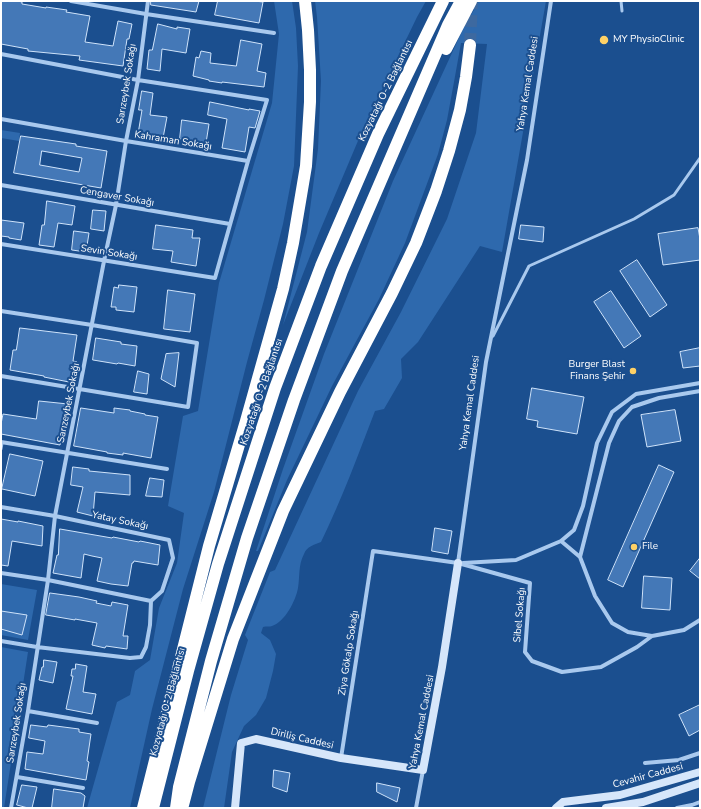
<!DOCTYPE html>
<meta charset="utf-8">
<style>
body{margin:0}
#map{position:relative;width:701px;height:809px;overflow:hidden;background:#1b4f8f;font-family:"Nunito Sans",sans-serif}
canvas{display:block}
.frame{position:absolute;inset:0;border:2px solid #fff;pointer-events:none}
</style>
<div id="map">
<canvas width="701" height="809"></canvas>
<div class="frame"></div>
</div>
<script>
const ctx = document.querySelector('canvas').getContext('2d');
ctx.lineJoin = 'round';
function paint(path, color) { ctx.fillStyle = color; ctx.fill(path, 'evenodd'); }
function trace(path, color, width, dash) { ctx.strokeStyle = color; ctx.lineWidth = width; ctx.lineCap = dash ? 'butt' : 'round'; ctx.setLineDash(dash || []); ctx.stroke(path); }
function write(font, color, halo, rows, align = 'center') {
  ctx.font = font + ' "Nunito Sans",sans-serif'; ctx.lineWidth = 4; ctx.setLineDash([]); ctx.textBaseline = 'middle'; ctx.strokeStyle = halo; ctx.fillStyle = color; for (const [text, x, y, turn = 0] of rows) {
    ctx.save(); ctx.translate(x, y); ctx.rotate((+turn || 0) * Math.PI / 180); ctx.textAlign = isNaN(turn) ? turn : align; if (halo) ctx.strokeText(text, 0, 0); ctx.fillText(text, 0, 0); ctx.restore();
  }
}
paint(new Path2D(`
 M274,1h18l4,27 2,38 -4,100 -11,58 -19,76 -17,62 -33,130 -31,97 -31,120 -22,99h-43l30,-106 13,-7 5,-24 15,-11 9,-52 18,-45 7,-50 -16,-7 15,-90 15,-5 21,-128 53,-180 7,-69z
 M315,1h111l-9,16 -54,112 -44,104 -36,92 24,-93 11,-83 3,-68 -4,-64z
 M479,1h67l-44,251 -22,-6 -62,96 -17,17 1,19 -18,31 -9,2c-17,44 -33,88 -54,131 -7,3 -14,4 -17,12 -6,11 -4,23 -6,34 -2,12 -13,34 -26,38 -2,1 -6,0 -9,1l-2,6 9,7 6,14 -3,17 -7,27 -10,17 -12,11 -12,26 -8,56h-21l28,-113 17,-55 -3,-5 25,-63 5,-2 83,-179 43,-79 46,-93 29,-86 11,-89 -26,-1 -7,39 -7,38 -9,34 -33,89 -26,56 -47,87 -45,94 -29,71h-2l27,-82 41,-115 69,-173 70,-152z
 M1,130l19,3 -1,8 -18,-3z
 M1,584l36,6 -9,50 -27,-5z
 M1,647l27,5 -24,156h-3z`), '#2e69ad');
const building = new Path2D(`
 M1,1h17l4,1v2l24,4v-1l21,3 -1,2 24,4 -5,26 28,4 5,-25 14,3 -3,15h-2l-4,27 -44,-6 1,-4 -52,-5v-2l-27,-5z
 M151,1h48l-3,11 -45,-7z
 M218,1h37l8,1 -4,21 -44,-8z
 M158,24l19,5v-2l13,2 -4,24 -24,-4 -2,22 -13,-2 2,-19h3z
 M241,40l21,4 -5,27 9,2 -2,14 -42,-5v1l-13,-2v-1l-16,-4 3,-19 3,1 2,-7 10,2 -1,10 26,3z
 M142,91l11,2 -3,22 17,2 -4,21 -25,-4 4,-24h-3z
 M210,102l39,8v-1l11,2 -5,17 -6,-1 -4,25 -23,-4 5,-29 -19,-4z
 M182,120l27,4 -3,19 -26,-4z
 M21,136l55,8v2l31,5 -6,37 -87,-15zM42,151l40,7 -3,14 -39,-7z
 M47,201l28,5 -3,19 -14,-2 -4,24 -15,-2 3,-20h2z
 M93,210l13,1 -2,20 -13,-2z
 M1,220l23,3 -3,17 -12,-2v-1l-8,-1z
 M156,225l37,5 -1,8h8l-4,28 -25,-4 2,-11 -20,-2z
 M521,225l23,2 -1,15 -24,-3z
 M698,228l2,11v21l-37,5 -5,-31z
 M74,231l15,2 -3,19 -14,-2z
 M637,260l30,45 -17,12 -30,-46z
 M119,285l18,2 -3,25 -18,-2v-3h-5l3,-20 4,1z
 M168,290l27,4 -5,38 -26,-3z
 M611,291l30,45 -17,12 -30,-46z
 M20,328l57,7 -4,26 4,1 -3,21 -30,-6v-1l-34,-6 3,-20h3z
 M96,338l25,4v2l16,2 -2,20 -17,-3 -1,1 -24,-4z
 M700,348v18l-17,2 -3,-16z
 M179,353l-4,34 -14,-8 5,-25z
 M138,371l11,3 -2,20 -13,-2z
 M532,388l52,9 -7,37 -40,-7 1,-6 -11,-2z
 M39,401l29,3 -8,41 -59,-11v-10l2,-10 33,5z
 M81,408l33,5v-5l16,2v1l15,3v1l13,2 -7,41 -28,-5v2l-16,-2v-1l-33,-6z
 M675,410l6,31 -34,6 -6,-32z
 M10,454l33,7 -8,35 -33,-7z
 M659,465l15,7 -51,115 -15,-7z
 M73,467l16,2v2l41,4v20l-35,-3 -2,24 -16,-4 6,-25 -12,-2z
 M150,478l14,2 -2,17 -16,-1z
 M1,519l17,3v-1l25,5 -1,20 -30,-5 -4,25 -7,-1z
 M435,528l17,3 -4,23 -16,-3z
 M60,529l52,9 1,-1 26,5 1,-1 20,4 -2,20 -24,-4 -1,2h-1l-4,23 -17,-2 -14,-3 5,-23 -10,-2 -8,-2 -3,24 -28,-5 4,-18h1z
 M700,558v21l-10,-8z
 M644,576l28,2 -2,32 -28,-2z
 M50,593l29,4 18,4 -1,2 15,3 1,-4 16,3 -5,31h5l-1,13 -21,-3 -1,2 -13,-3 5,-22 -22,-4v1l-29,-5z
 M1,611l26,4 -5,20 -21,-6z
 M44,660l13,2 -4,21 -14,-3 3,-13h1z
 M76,664l11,2 -4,26 13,2 -4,20 -26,-5 7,-33h-2l1,-7h3z
 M700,705v25l-11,6 -10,-21z
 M31,725l16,2 1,-2 31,4v3l12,2 -4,27 2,1 -3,18 -61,-11 2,-17 16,2 2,-13 -16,-3z
 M274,770l16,3 -3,19 -14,-5z
 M377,783l23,5 -3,14 -20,-10z
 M22,785l15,2 -5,21h-4l-11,-3z
 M54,789l27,4 4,3 -2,12h-31z`);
paint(building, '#4478b7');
trace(building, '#cfe3fa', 1);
trace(new Path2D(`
 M470,45l2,-44`), '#3d69a0', 12, [12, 6]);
trace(new Path2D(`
 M621,1l1,10
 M493,336l36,-70 105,-47 40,-24 26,-37
 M1,449l1,-6`), '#a9c9ee', 3);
trace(new Path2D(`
 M71,1l75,13 128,19
 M1,54l137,26 129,20 -19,61 -33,117 -214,-34
 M1,119l125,22 122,20
 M1,185l229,39
 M1,311l91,14 105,18 -9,64 -187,-31
 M1,442l166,27
 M1,507l54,9 114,24 4,18 -11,33 -11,10
 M561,541l19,16 15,39 17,27 16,9 24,4 32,-6 16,-10
 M580,557l29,-114 10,-22 13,-14 27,-9 41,-7
 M458,563l28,-201 41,-202 24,-159
 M463,563l53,-3 45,-19 13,-11 9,-24 14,-63 15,-31 24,-18 64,-11
 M1,573l47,7 103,21
 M1,641l36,6 93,11 11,-1 5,-10 4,-22 1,-24
 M28,711l69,12
 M341,758l32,-207 85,12 72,20 -5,69 7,9 30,11 39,-5 36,-20 15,-11
 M645,763l34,-3 21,-7
 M17,777l66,11
 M11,808l17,-97 20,-131 7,-64 49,-255 12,-56 10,-64 12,-61 10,-79
 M416,808l7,-38
 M677,808l15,-3 8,-3`), '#a9c9ee', 4);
trace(new Path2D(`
 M235,808l6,-65 15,-4 85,19 82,12 19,-103 16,-104
 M556,808l7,-6 57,-7 80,-23
 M606,808l37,-6 57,-19`), '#d6e6fa', 8);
trace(new Path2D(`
 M446,49l25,-48
 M183,805l6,-23 44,-143 50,-128 57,-119 52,-99 24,-50 20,-52 13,-40 11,-41 6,-33 4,-32
 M143,808l66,-262 37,-125 37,-132 10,-46 13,-77 4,-64v-32l-2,-40 -3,-29
 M153,808l35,-137 30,-107 57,-176 46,-122 57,-132 65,-133
 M176,808l3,-21 32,-126 36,-123 47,-138 48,-129 106,-246 13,-24`), '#fff', 12);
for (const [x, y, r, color] of [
 [604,40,5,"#ffd166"],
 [633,371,4,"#ffd166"],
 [634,547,4,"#ffd166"]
]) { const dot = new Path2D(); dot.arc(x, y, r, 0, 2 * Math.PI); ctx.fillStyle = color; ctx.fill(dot); trace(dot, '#1b4f8f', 1.5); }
write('10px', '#fff', '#1b4f8f', [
 ["MY PhysioClinic",613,40],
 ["Burger Blast",625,365,"right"],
 ["Finans Şehir",625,377,"right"],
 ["File",642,547]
], 'left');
write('10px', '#fff', '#1b4f8f', [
 ["Sarızeybek Sokağı",127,84,-81],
 ["Yahya Kemal Caddesi",528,84,-81],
 ["Kozyatağı O-2 Bağlantısı",386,91,-64],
 ["Kahraman Sokağı",173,141,9],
 ["Cengaver Sokağı",117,197,10],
 ["Sevin Sokağı",109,253,9],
 ["Kozyatağı O-2 Bağlantısı",262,392,-71],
 ["Sarızeybek Sokağı",69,403,-79],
 ["Yahya Kemal Caddesi",470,403,-82],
 ["Yatay Sokağı",120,521,12],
 ["Sibel Sokağı",520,615,-85],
 ["Ziya Gökalp Sokağı",349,653,-81],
 ["Kozyatağı O-2 Bağlantısı",168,702,-75],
 ["Yahya Kemal Caddesi",422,722,-79],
 ["Sarızeybek Sokağı",17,723,-81],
 ["Diriliş Caddesi",302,739,13],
 ["Cevahir Caddesi",648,776,-15]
]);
</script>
